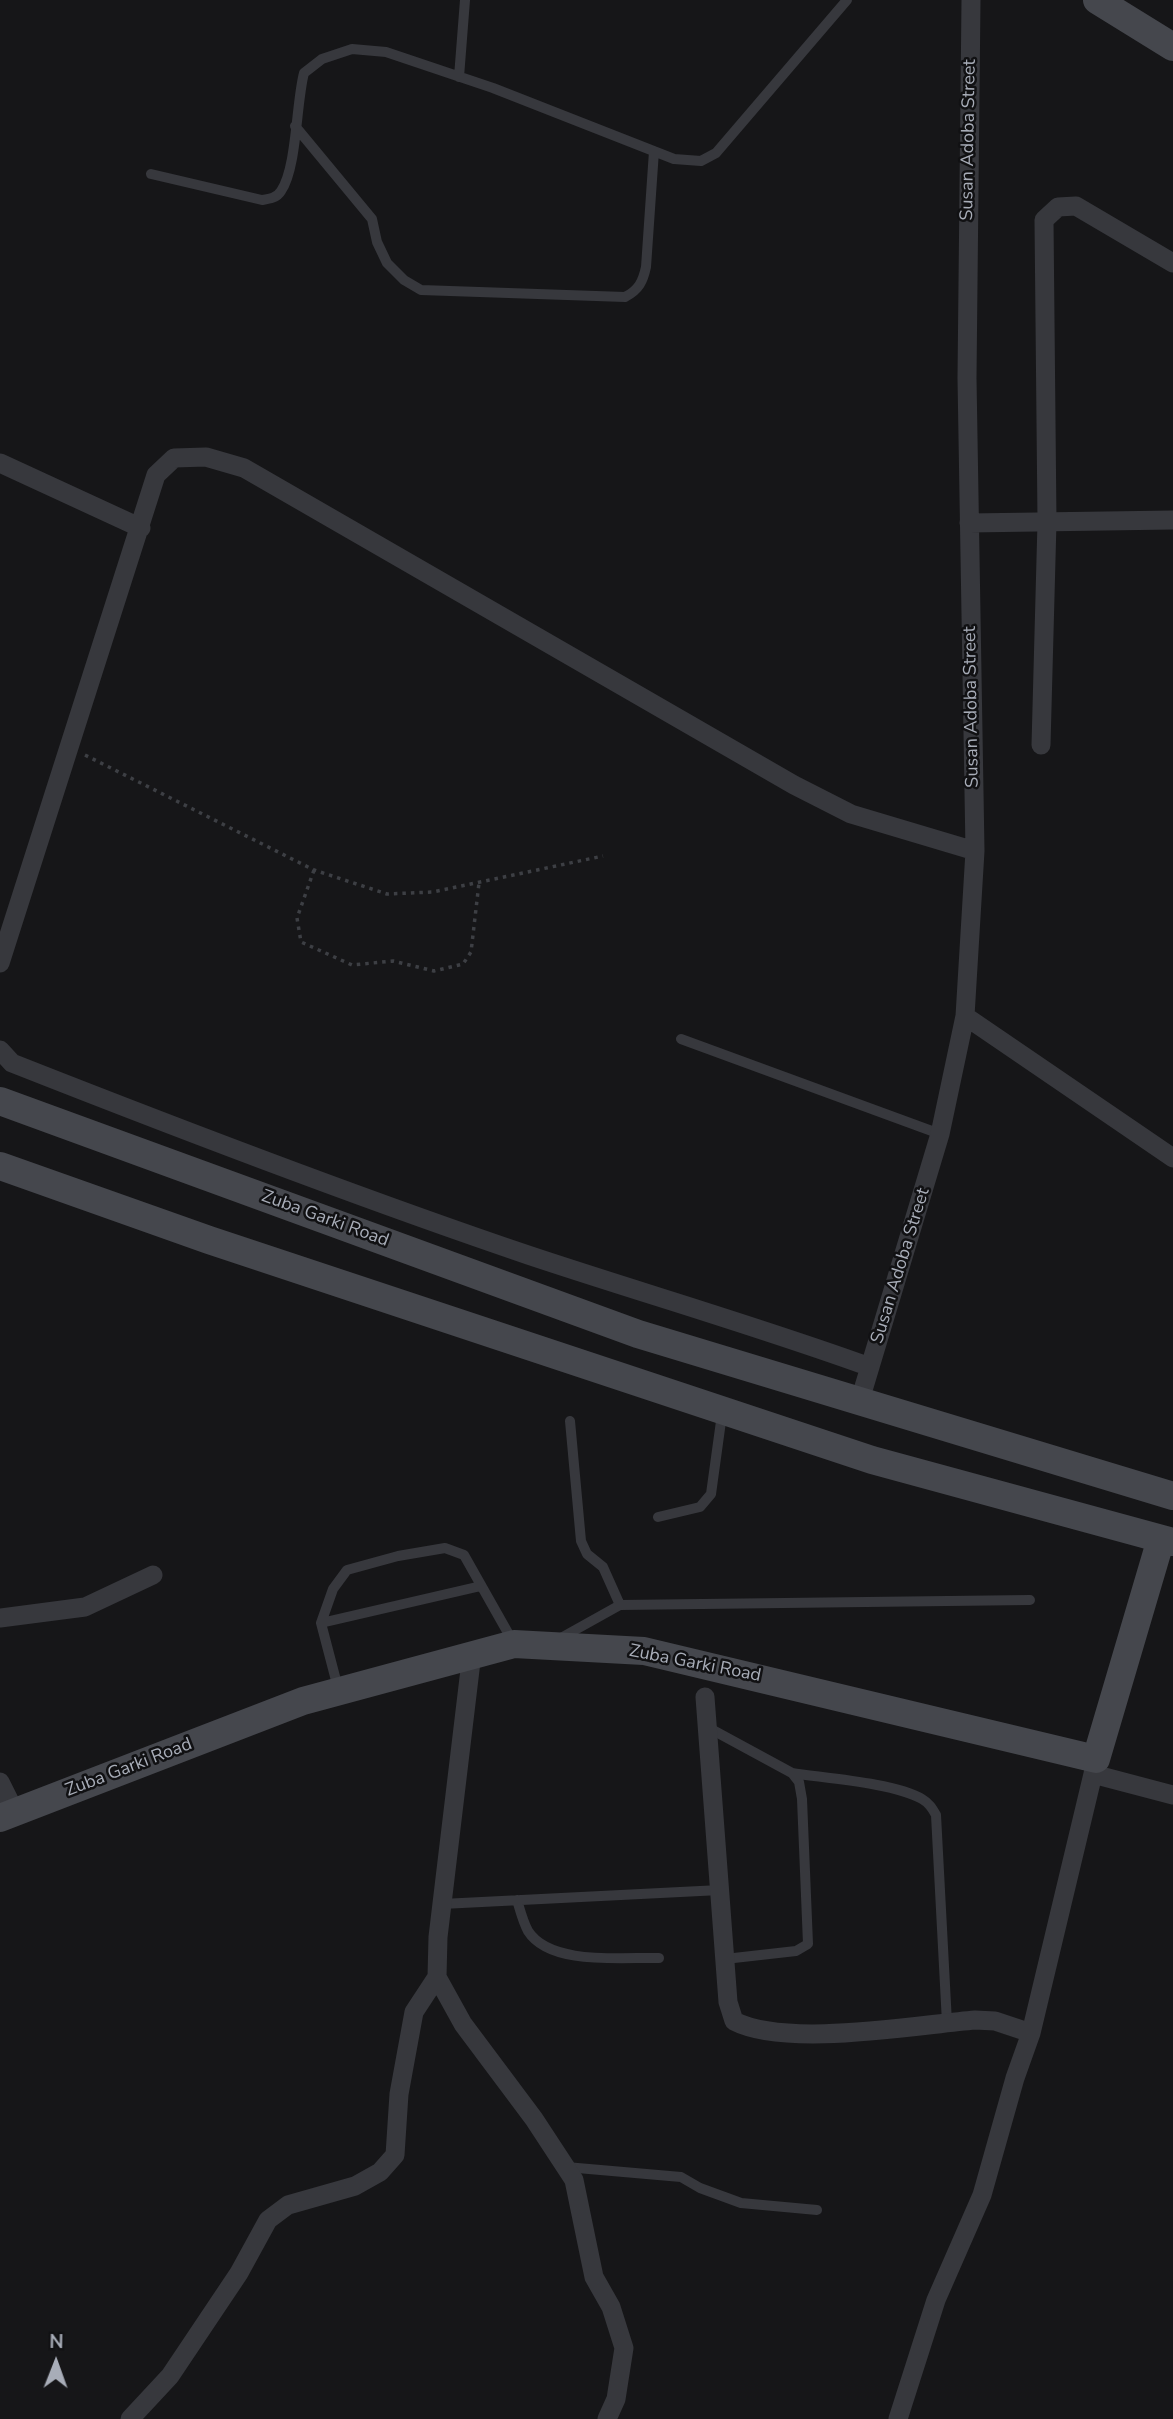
<!DOCTYPE html>
<style>
body{margin:0}
#map{position:relative;width:1173px;height:2419px;overflow:hidden;background:#161618;font-family:"Nunito Sans",sans-serif}
canvas{display:block}
.north{position:absolute;left:21px;top:2328px;width:70px;height:70px;-webkit-text-stroke:5px #111113;paint-order:stroke;rotate:1deg;font-size:19px;font-weight:700;line-height:28px;text-align:center;color:#a8adb8}
.north::after{content:'';display:block;margin:auto;width:24px;height:32px;background:#a8adb8;clip-path:polygon(50% 0,100% 100%,50% 72%,0 100%)}
</style>
<div id="map">
<canvas width="1173" height="2419"></canvas>
<div class="north">N</div>
</div>
<script>
const ctx = document.querySelector('canvas').getContext('2d');
ctx.lineJoin = 'round';
function trace(path, color, width, dash) { ctx.strokeStyle = color; ctx.lineWidth = width; ctx.lineCap = dash ? 'butt' : 'round'; ctx.setLineDash(dash || []); ctx.stroke(path); }
function write(font, color, halo, rows, align = 'center') {
  ctx.font = font + ' "Nunito Sans",sans-serif'; ctx.lineWidth = 5; ctx.setLineDash([]); ctx.textBaseline = 'middle'; ctx.strokeStyle = halo; ctx.fillStyle = color; for (const [text, x, y, turn = 0] of rows) {
    ctx.save(); ctx.translate(x, y); ctx.rotate((+turn || 0) * Math.PI / 180); ctx.textAlign = isNaN(turn) ? turn : align; if (halo) ctx.strokeText(text, 0, 0); ctx.fillText(text, 0, 0); ctx.restore();
  }
}
trace(new Path2D(`
 M85,755l229,115 73,24 46,-2 170,-36
 M314,870l-17,48 4,24 51,23 41,-4 41,10 29,-7 8,-12 8,-69`), '#3d3f44', 3.5, [3.5, 5]);
trace(new Path2D(`
 M459,77l6,-77
 M295,126l77,93 5,23 10,21 17,17 17,10 204,7c14,-7 18,-16 21,-30l8,-116
 M151,174l111,26c7,-1 15,-2 19,-9 16,-23 15,-88 23,-118l18,-14 30,-10 34,3 107,36 181,71 27,2 15,-8 131,-153
 M681,1039l259,95
 M570,1421l11,120 6,13 16,13 17,38
 M658,1517l42,-10 11,-13 11,-80
 M321,1623l160,-37
 M559,1639l61,-34 410,-5
 M338,1688l-17,-65 12,-34 14,-19 51,-14 47,-8 19,7 48,85
 M709,1728l83,45 7,9 3,17 6,145 -12,7 -71,8
 M792,1773c32,5 103,10 130,26 7,4 10,9 14,16l11,208
 M517,1900c3,10 6,22 11,31 22,35 95,26 131,27
 M442,1904l278,-14
 M566,2167l115,10 19,11 41,15 76,7`), '#37383d', 10);
trace(new Path2D(`
 M0,463l141,65
 M969,523l204,-3
 M1041,745l6,-223 -3,-302 14,-13 18,-1 97,57
 M0,963l156,-488 18,-17 32,-1 38,11 550,317 57,29 124,37
 M965,1016l208,142
 M0,1050l12,13c170,67 342,133 516,192 114,38 229,71 342,112
 M860,1400l80,-266 25,-118 10,-165 -8,-473 4,-378
 M0,1618l85,-11 68,-32
 M472,1653l-34,284 -1,40 26,47 71,95 40,61 20,97 17,30 13,41 -8,51 -9,20
 M705,1697l23,305 6,19c52,27 181,4 241,-1l20,1 36,12
 M1095,1763l-2,11 80,21
 M0,1782l15,30
 M130,2419l40,-43 69,-103 29,-53 20,-15 67,-19 25,-14 15,-17 4,-61 15,-82 23,-35
 M898,2419l38,-119 46,-105 33,-117 16,-45 62,-259`), '#37383d', 19);
trace(new Path2D(`
 M1097,0l76,47
 M0,1101l638,233 535,162
 M0,1166l209,74 663,220 301,82
 M0,1818l303,-117 211,-57 130,7 452,108 65,-220`), '#45474d', 28);
write('18px', '#a8adb8', '#111113', [
 ["Susan Adoba Street",969,140,-89],
 ["Susan Adoba Street",972,707,-91],
 ["Zuba Garki Road",325,1219,20],
 ["Susan Adoba Street",901,1266,-73],
 ["Zuba Garki Road",695,1664,11],
 ["Zuba Garki Road",129,1768,-21]
]);
</script>
